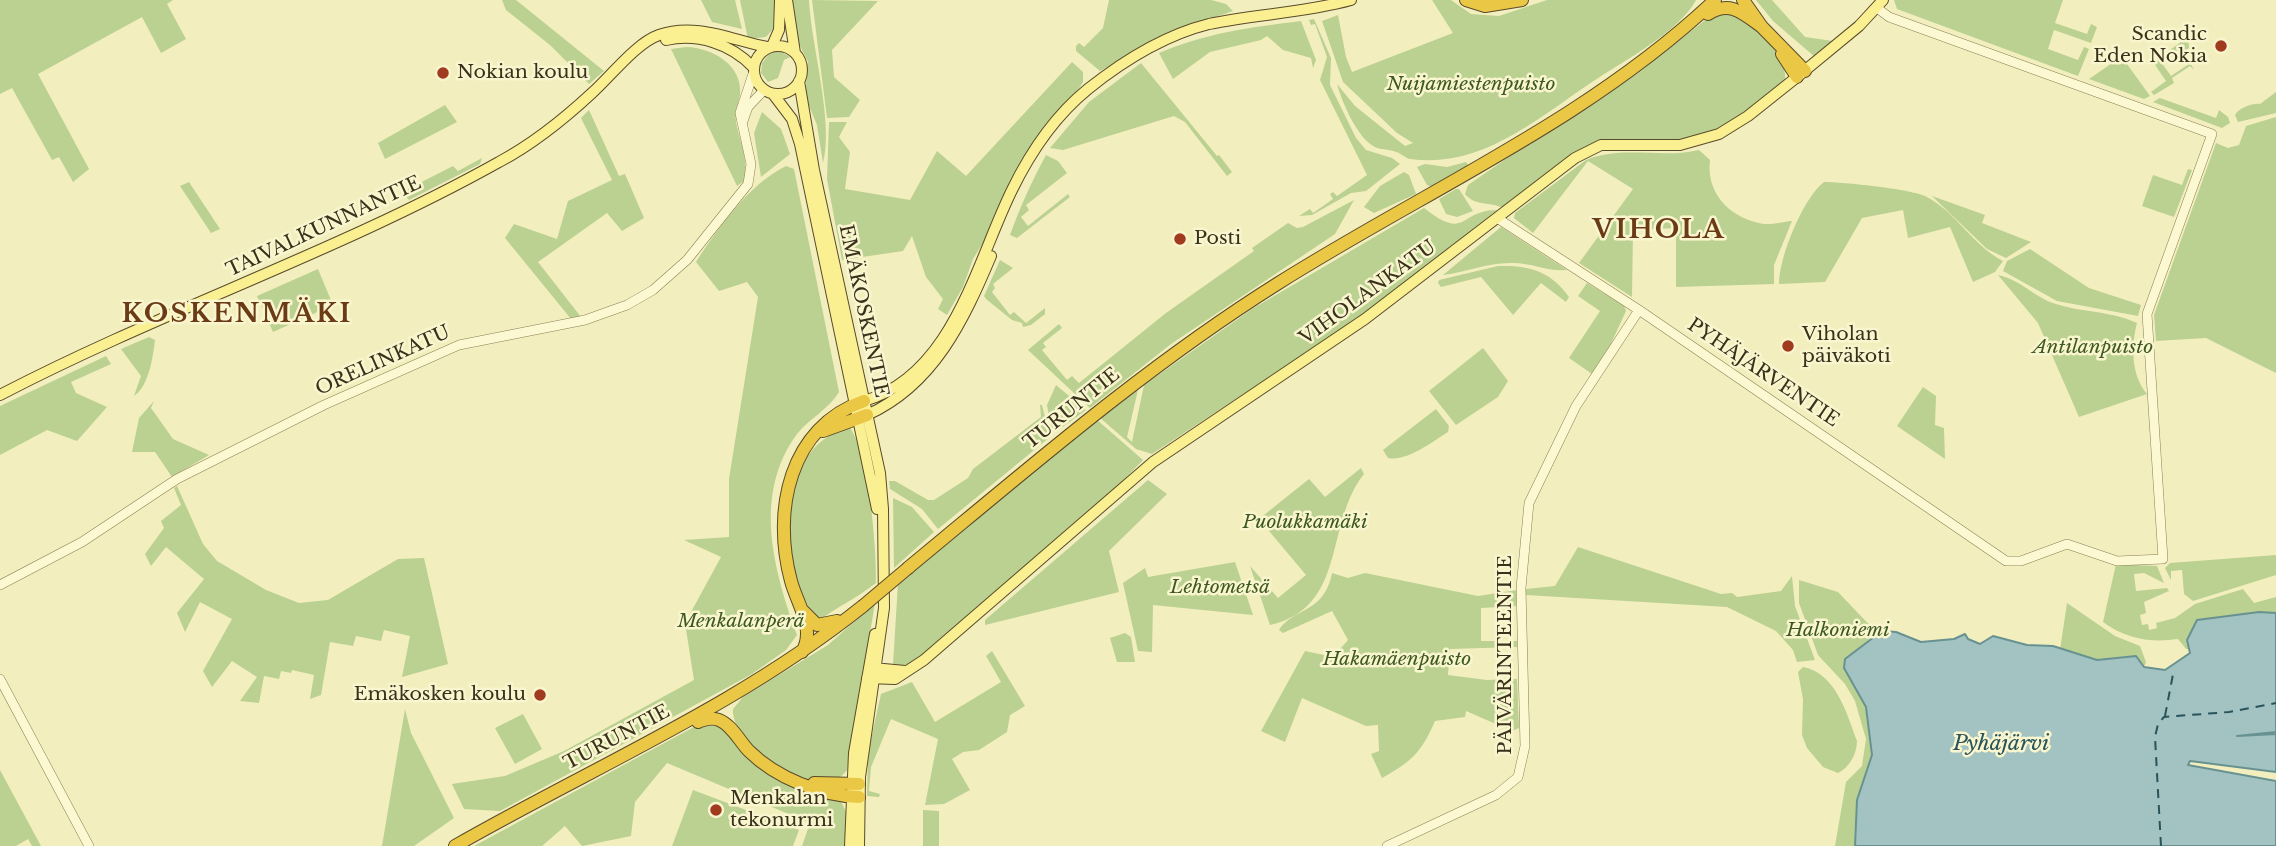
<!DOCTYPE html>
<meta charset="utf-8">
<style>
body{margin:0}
canvas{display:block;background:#f2eebe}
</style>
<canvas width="2276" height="846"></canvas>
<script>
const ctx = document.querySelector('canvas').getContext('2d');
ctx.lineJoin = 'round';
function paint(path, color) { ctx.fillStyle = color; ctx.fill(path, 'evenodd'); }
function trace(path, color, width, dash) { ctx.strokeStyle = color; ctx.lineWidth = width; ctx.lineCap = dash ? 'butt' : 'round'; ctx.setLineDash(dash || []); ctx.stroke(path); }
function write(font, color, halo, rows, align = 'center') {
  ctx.font = font + ' "Libre Baskerville",serif'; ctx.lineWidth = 5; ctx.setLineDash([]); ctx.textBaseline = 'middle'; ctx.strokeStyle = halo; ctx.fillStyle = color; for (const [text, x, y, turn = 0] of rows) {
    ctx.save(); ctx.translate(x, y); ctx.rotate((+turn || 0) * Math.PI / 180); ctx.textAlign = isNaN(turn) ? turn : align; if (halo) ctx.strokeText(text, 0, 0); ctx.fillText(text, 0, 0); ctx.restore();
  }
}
paint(new Path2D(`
 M0,0h173l-6,4 19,35 -25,14 -19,-36 -104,57 51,95 -16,13 -14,-25 -7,3 -40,-72 -12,6z
 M502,0h14l88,71 -15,13 -39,-39 -44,-35z
 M701,0h34l7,29 -30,-7z
 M740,0h35l-2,29 -7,8 -18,2z
 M792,0h17c2,45 25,122 14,163l-6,-38 -12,-29 3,-34 -11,-22z
 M812,0l66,1 -46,49 2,27 26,23 -11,17 -22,1z
 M1109,0h102l15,4 7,7 -66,23 -67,37 -24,-20v-5l3,-3 5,4 19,-19z
 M1432,0h19l20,14 28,2 48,-16h149c-17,32 -74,62 -104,82 -55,37 -111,87 -182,77 -5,-1 -9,-6 -14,-7 -6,-3 -15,-2 -21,-5 -18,-9 -33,-45 -38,-63l18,22 50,40 8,-3 -16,-10 -54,-51 -21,-61 16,-6 8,42 6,15 101,-39z
 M1756,0h16l33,37 28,4 -18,16 -42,-36z
 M1894,0h169l-8,23 32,11 4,-10 6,3 -6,16 -37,-13 -6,19 30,11 6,-13 5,2 -11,27 -181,-67z
 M1725,9c23,15 63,39 60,71l-38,32 -24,15 -37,13h-77l-106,68c-14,-7 -27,-1 -38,-14l3,-9 114,-78 55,-33 77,-61z
 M1314,19l17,39 -1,27 26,53 10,12 26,8 8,6 -34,27 -15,2 -39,22 -13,1 11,-7 3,4 20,-14 -3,-5 3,-2 4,4 30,-21 -47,-95 7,-23 -12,-33 -4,1 -2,-5z
 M1301,21l15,39 -3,8 -2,-10 -28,-8 -16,-14 -6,4 -51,12 -37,27 -14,-26c46,-20 94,-26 142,-32z
 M2188,37l1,11 -7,5 -3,-4 -18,13 10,14 18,-12 -3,-6h2l6,12 -4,-4 -18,12 2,5 -20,12 -3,-3 15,-11 -13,-19z
 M686,47c27,1 57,18 54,48 -2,10 -5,17 -4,27 4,21 13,38 8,59l-7,5 -66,-137z
 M780,51l10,6 -6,3 -6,18 -10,4 -7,-9 1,-10 9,-11z
 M2121,57h1l28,39 -6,3 -55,-20z
 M1072,62l11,10v10l-110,177 -10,28 -16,28 -9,-6 5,-10 -17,-22 -14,-41 -9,15 -61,9 -15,-81 2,-57h18l-8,15 11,15 -5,37 65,11 27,-49 29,25z
 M1141,63l76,93 2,-1 13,17 -5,4 -42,-54 -11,-6 -111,34 -13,-2 39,-46z
 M2276,92v21l-38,9 -3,-7c5,-8 18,-12 25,-11z
 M2160,98l56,20 3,-8 9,7 2,6 -8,5 -69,-26z
 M445,105l12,17 -72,37 -7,-16z
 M589,110l30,66 6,-2 19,44 -22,13 -15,-18 -69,49 43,55 -10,2 -66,-81 9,-14 43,15 11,-38 44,-21 -31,-62z
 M762,112l19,17 9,25 -29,23 -7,-44z
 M2276,117v256l-70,-35 -50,3 -2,-26 62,-172 12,5 11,-3 7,-19z
 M1699,150l11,10c-4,31 17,56 49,63 9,3 23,-1 33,-2l-18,44v19l-98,3v-59l-43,2 -1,67 -53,-34 54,-74 -45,-28 -55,72 -19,-15 1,-5 71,-53c36,-15 75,-1 113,-10z
 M1046,155l12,6 9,12 -41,32 3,5 -8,7 7,9 40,-32 2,3 -53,41 -7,-3c10,-28 22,-54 36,-80z
 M482,158l-2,6 -71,36 -7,-8 51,-26 5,5z
 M1466,162l3,4 -37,21 -5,-2 -10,-18 8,-3 22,3z
 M786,166l8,3 45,223c-9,16 -30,27 -42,42 -45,61 -23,137 0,201l-11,15 -34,24 -252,137 -36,-2 -12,-25 53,-8 59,-25 130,-71 -9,-57 36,-66 -37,-17 45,-3v-58l29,-182 -11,-15 -28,9 -23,-29c22,-34 53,-78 90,-96z
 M2188,169l4,1 -18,47 -32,-11 11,-31 29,10z
 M1404,172l5,3 7,19 -42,19 -10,-6 16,-21z
 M189,182l31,47 -9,4 -31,-47z
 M1824,182c18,0 89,7 103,15 30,16 44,47 76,64l-8,11 -22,10 -23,-55 -42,11 -5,-28 -41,8 -37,64 -46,2c0,-27 24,-86 45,-102z
 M1456,189h3l14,22 -16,6 -11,-3 -7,-15z
 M1932,196l53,19 -3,8 49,19 -25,16 -19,-9z
 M1354,200l-19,34 -164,110 -81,64 -62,-58 31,-26 3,4 -19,15 3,4 -4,3 25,30 5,-4 7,7 87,-70 88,-62 -2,-3 36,-25 9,5 6,-1z
 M1424,208c43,34 35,2 73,2l-138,108 -207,136 -16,-5 -37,-32 39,-27 -11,47 5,5 12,-57 108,-76z
 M1501,227l66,43c-19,2 -34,-7 -54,-7 -24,-1 -46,9 -70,12z
 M2030,249l59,39 52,17 -3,11 -81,-15 -54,-30 4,-10z
 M1000,260l13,8 -20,16 2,4 -3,4 18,23 4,-3 12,11 19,-15v6l-14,11 -8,2 -1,-4 -10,-3 -26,-21 -2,-3z
 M1498,266c31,-1 53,5 71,31l-3,5 -25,-19 -28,32 -32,-38 -40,10 -3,-4 1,-3z
 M318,269l15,36 -60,27 -16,-36z
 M1998,275c22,4 37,23 58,29 28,9 52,6 81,19 -6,23 -6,52 10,71l-68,23 -41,-94z
 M1587,283l37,23 2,5 -18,39 -16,24 -23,-16 31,-47 -22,-15z
 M149,337l6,3c-2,17 -6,46 -21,56l7,-20 -20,-27z
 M1483,348l25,33 -10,16 -42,28 -27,-34z
 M106,356l5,8 -40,18 5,11 31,14 -30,34 -30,-11 -47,25v-49z
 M1056,385l30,25 -30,22 -5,-3 -4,-24z
 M1923,387l13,9 -1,29 9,3 1,31 -48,-33z
 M154,401l-3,7 22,31 36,16 -37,22 -17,-25h-23l7,-34z
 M1040,405h2l8,32 -112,92 -16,-20 -32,-20 -1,-8h6l33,19h6l34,-22 5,-9 68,-52z
 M1436,409l13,17 -1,6c-16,10 -42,30 -60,26l-5,-8z
 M1096,419l47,41 -37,38 -145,126c-26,12 -40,46 -68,41l5,-82z
 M850,428c19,25 27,122 26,155 -19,15 -39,24 -58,38 -5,-7 -13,-14 -17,-22 -22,-54 -20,-157 49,-171z
 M1361,468l3,6c-40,50 -16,133 -94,151l-20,-59 28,32 28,-23 -47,-56 50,-40 16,18z
 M1148,480l19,14 -58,57 10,41 -134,33v-5z
 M177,486l26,58 14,17 49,29 33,13 29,-3 70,-41 26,-1 24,106 -46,13 8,-41 -26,-6 -3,11 -25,-5 -3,10 -23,-4 -9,53 -11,4 4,-24 -22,-5 -1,3 -10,-2 -2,8 -15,-3 -5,27 -19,-2 17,-24 -25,-16 -20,26 -9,-16 29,-52 -32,-17 -15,30 -8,-19 27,-34 -38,-32 -15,19 -6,-12 19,-26 -3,-7 20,-16 -7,-17z
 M893,498l19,9 22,25 -40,36z
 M1578,547l143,47 11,-1 5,4 44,-6 11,-15 3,30 20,54 -18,2 -4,-12 -17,-19 -49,-24 -201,-12v-6l29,-3z
 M2276,555v20l-83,26 -9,-7 -2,-24 -11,1v9l-6,-12 5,-5z
 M1235,562l18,53 -100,-10 -1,47 -14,-1 -15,-68 22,-15 3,9z
 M2116,564l41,2 7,17 -20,-10 -10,1 2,17 31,-3 2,3 -25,11 2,11 -6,2 2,10 6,-1 1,6 8,-2 -1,-5 19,-5 20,-14 48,-15 11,14 22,-6v16l-17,-1 -61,8 -11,20 2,9h-3l-8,-10c-27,4 -52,0 -75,-17z
 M1332,573l16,5 17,-5 113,23 39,-6 -1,16 -35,2v33h36v6l-67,2 -2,26 39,5 30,-1 2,49 -7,3 -46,-20 -1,6 -30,4c-14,32 -23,40 -53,57l-11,-24 8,-3 -1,-26 -12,1 -64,-28 -17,44 -24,-11 44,-80 28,6 15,-17 -16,-29 -49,22 -4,-3c15,-23 45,-16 53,-57z
 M1799,580l39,12 39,41 -31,26 -2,9 22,39 6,48 -15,45 -2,46h-20l11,-64 16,-16 4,-27 -11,-38 -10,-17 -27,-29 -19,-52z
 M875,603l-28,167c-25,37 -117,-24 -114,-61l10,-12 85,-52z
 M2067,603l48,33 25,10 6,16 -2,5 -8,-11 -39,4 -37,-10z
 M1125,633l6,4 4,25h-18l-7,-24z
 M992,651l33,55 -15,9 -3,17 -28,18 -16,2 -11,7 18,31 -26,14 -19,1 13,-66 -47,-20 -20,48 -2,24 11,3 -1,3 -12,-1 1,-43 13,-59 31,-12 23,40 66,-40 -15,-26z
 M1803,667c33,6 44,47 54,74 0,13 -8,27 -19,32l-15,-6 -16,-19 -5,-13 1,-36 -5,-27z
 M405,709l6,24 43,85 -40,28h-32z
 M523,714l19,35 -27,15 -20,-36z
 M705,721l14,4 23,26 99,50 5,11 -1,34h-43l8,-23 -143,-60 -32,39 -4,34 -49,10 -17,-20 -23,20h-68z
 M0,770l41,76h-9l-4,-7 -12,7h-16z
 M693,790l106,40 -6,16h-121z
 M923,810l16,1v35h-16z`), '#bbd191');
const water = new Path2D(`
 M2259,612l17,1v119l-39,4 39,-2v38l-86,-11 -2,4 88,16v65h-421l2,-46 15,-45 -6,-48 -22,-39 1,-9 37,-28 14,1 25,10 33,-3 11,-5 3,5 12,5 13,-8 34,9 26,1 44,14 39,-4 8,11 21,3 25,-17 -3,-13 10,-20z`);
paint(water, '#a2c3c1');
trace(water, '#689291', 2);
trace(new Path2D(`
 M2165,716l9,-47
 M2161,846l-6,-109 3,-13 6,-7 65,-5 47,-9`), '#29545c', 2, [9, 7]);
const minor = new Path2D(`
 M743,121l5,-14 16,-17
 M1497,218l142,92 367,251h15l46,-17 50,17 46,-2 -16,-245 65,-180 -323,-117 -12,-9
 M0,585l82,-43 95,-63 147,-74 135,-60 126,-25 42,-15 26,-15 34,-30 61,-76 3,-20 -11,-51 13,-39
 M0,679l89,167
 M1387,846l109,-51 22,-18 7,-31 -4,-158 8,-85 47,-97 63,-96`);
const major = new Path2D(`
 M787,0l8,53
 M666,40c32,-7 65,4 87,27
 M754 70a24 24 0 1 1 48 0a24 24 0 1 1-48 0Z
 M772,46l7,-16 1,-30
 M799,81l15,89 66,303 3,36 1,99 -24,169 -1,69
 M773,94l19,25 8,25 77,365
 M0,395c163,-85 338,-143 499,-233 34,-18 65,-43 93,-69 19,-17 44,-50 67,-58 36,-13 73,5 108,12
 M864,401c89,-26 112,-138 148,-211 18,-37 44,-75 76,-101 35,-28 77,-54 121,-65 47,-10 95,-11 142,-24
 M867,415c67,-30 97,-95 124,-159
 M873,668l32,3
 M867,678l28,1 29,-19 229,-198 212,-143 210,-161 26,-13h79l39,-11 29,-18 49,-39 62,-51 24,-26
 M850,846l4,-93 21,-119`);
const highway = new Path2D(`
 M1466,0l19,6 37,-6
 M1743,0l19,27 43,44
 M1708,14c22,-14 35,-1 54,13
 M1782,54l15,23
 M823,431l44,-16
 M908,568c120,-99 237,-201 369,-284 147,-93 310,-163 438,-284
 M803,611l14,14 20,-4
 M802,652c14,-23 -5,-48 -11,-71 -19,-70 -2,-154 73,-180
 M698,722c7,-3 14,-5 21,-2 13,5 21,22 30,31 27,27 73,45 110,46
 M814,783l45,1
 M455,846c138,-79 283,-140 408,-240`);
trace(minor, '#8c7f55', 10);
trace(major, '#594b2a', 12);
trace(highway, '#594b2a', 14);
trace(minor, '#fcf9d2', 9);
trace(major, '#faf092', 10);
trace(highway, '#ebc746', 12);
const highwayBridge = new Path2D(`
 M863,606l45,-38`);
trace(highwayBridge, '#594b2a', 14, []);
trace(highwayBridge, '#ebc746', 12);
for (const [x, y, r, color] of [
 [2221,46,7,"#a13b1f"],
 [443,73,7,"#a13b1f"],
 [1180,239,7,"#a13b1f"],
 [1788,346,7,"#a13b1f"],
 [540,695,7,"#a13b1f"],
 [716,810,7,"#a13b1f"]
]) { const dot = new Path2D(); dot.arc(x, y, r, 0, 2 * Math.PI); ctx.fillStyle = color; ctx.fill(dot); trace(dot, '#f9f6cf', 2.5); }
write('19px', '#3a311b', '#f9f6cf', [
 ["Scandic",2207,35,"right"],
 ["Eden Nokia",2207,57,"right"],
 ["Nokian koulu",457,73],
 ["Posti",1194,239],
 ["Viholan",1802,335],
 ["päiväkoti",1802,357],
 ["Emäkosken koulu",526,695,"right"],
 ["Menkalan",730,799],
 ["tekonurmi",730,821]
], 'left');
write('italic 19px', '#3e5920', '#f9f6cf', [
 ["Nuijamiestenpuisto",1471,85],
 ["Antilanpuisto",2093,348],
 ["Puolukkamäki",1305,523],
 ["Lehtometsä",1220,588],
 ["Menkalanperä",741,622],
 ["Halkoniemi",1838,631],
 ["Hakamäenpuisto",1397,660]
]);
write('19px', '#3a311b', '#f9f6cf', [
 ["TAIVALKUNNANTIE",324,227,-25],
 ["VIHOLANKATU",1368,293,-36],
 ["EMÄKOSKENTIE",863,311,78],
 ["ORELINKATU",383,361,-24],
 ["PYHÄJÄRVENTIE",1763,373,34],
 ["TURUNTIE",1072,409,-39],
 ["PÄIVÄRINTEENTIE",1506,655,-90],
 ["TURUNTIE",617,738,-28]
]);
write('italic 21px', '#29545c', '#f9f6cf', [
 ["Pyhäjärvi",2001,744]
]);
ctx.letterSpacing = '2px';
write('bold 26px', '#6b3b16', '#f9f6cf', [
 ["VIHOLA",1659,231],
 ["KOSKENMÄKI",237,315]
]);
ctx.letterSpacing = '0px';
</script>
